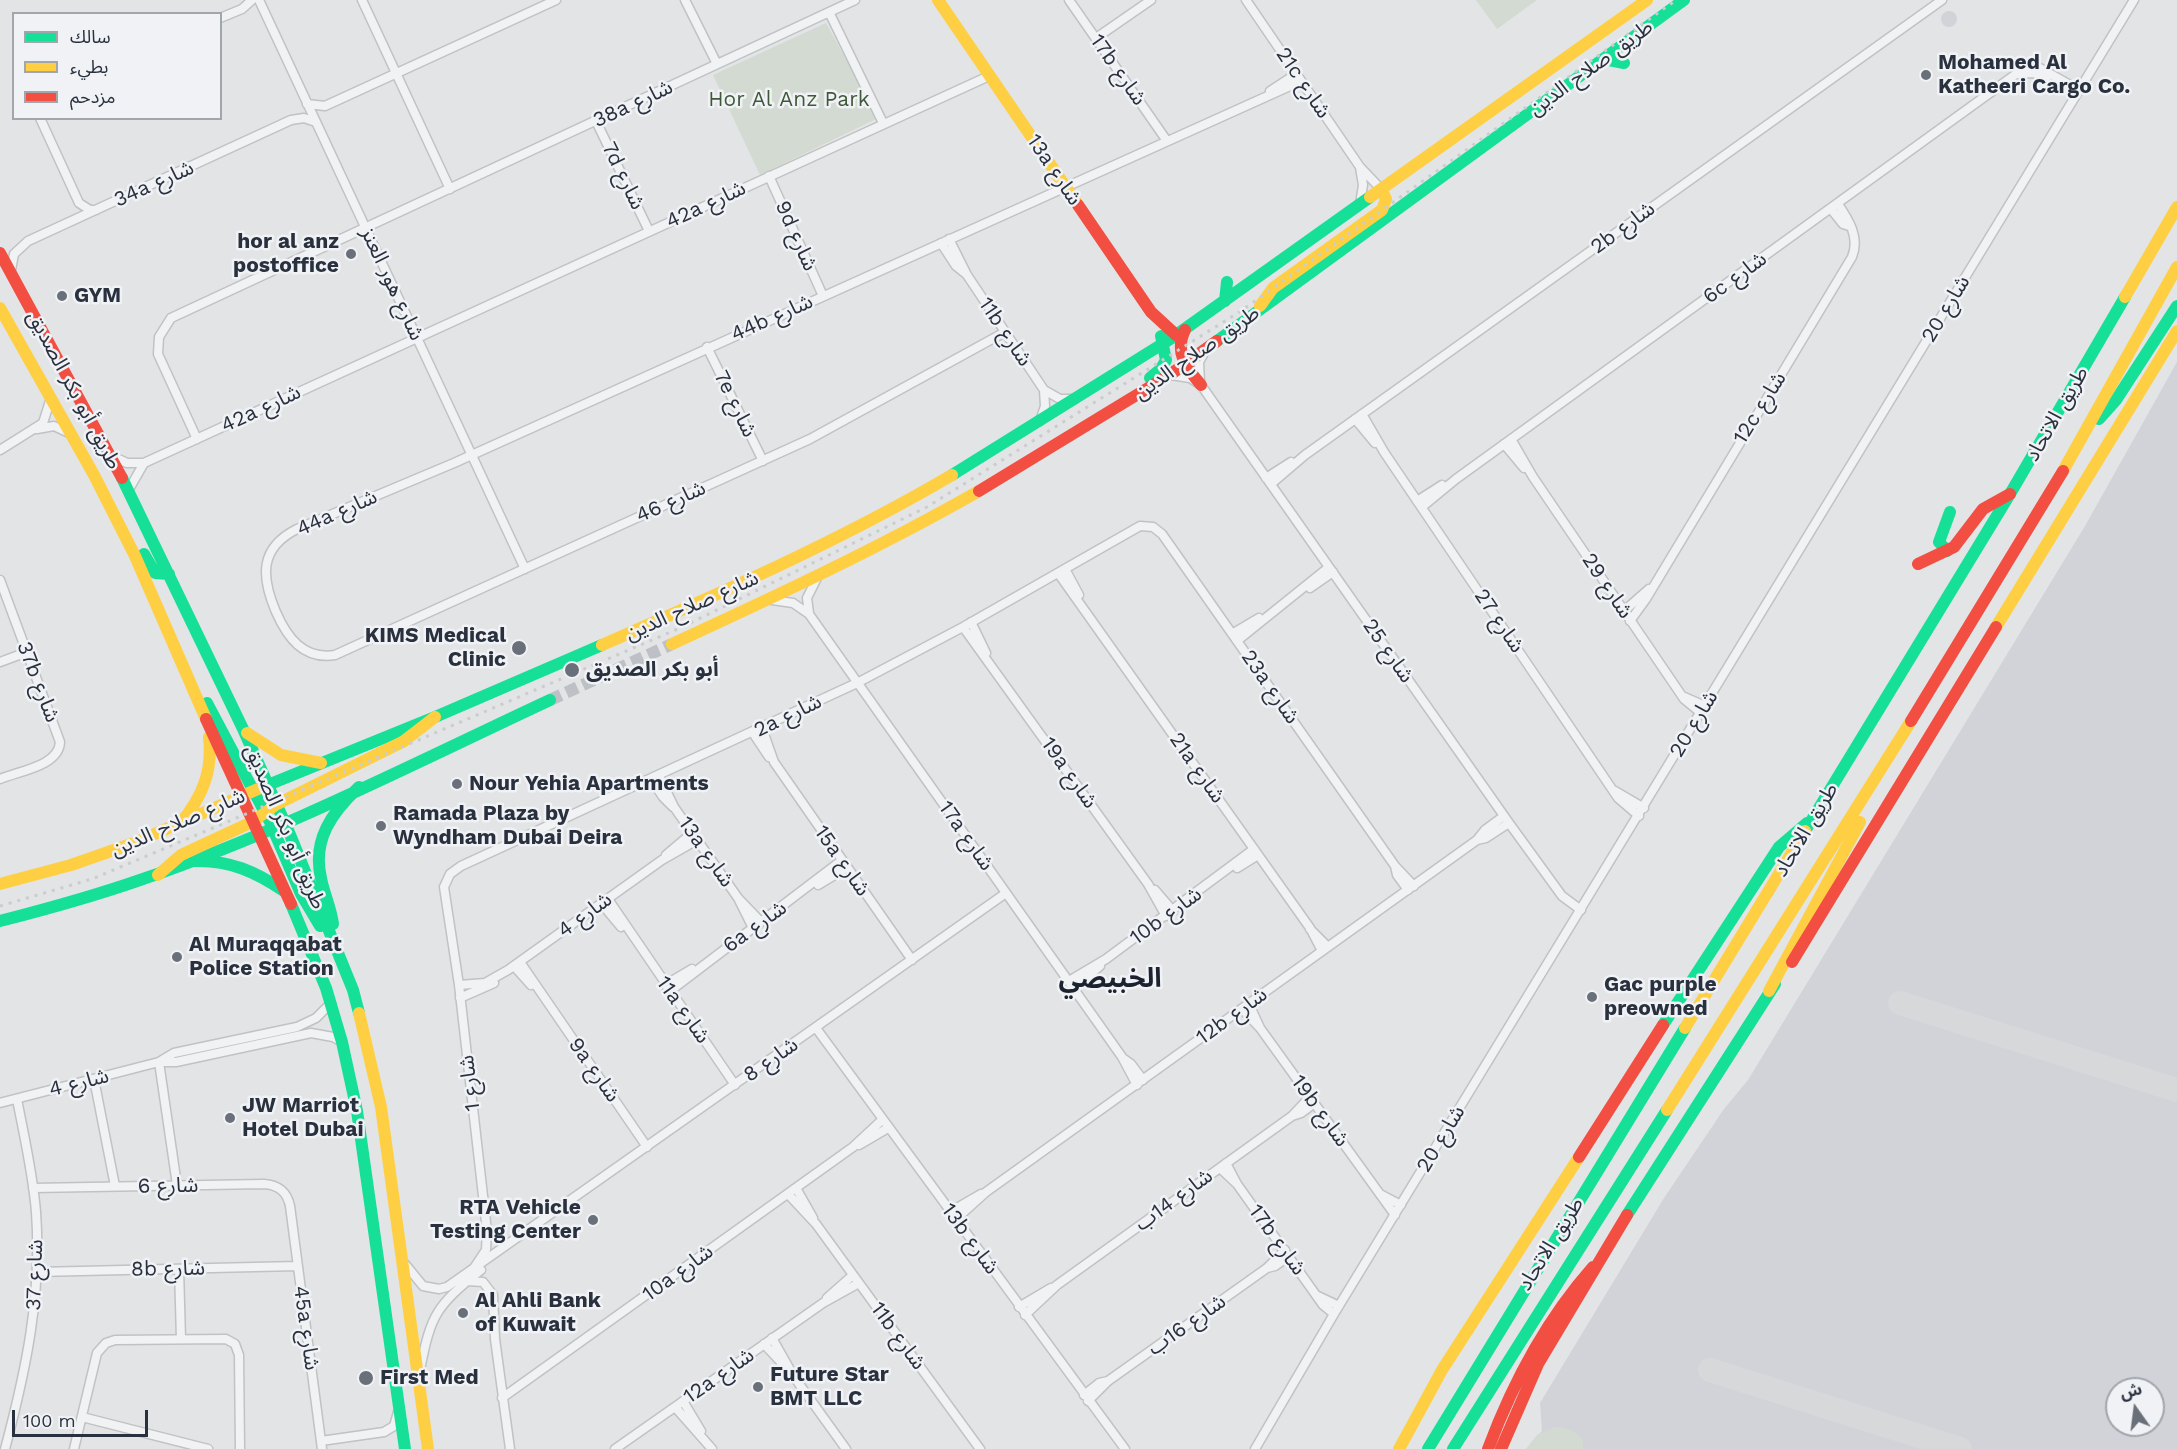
<!DOCTYPE html>
<meta charset="utf-8">
<style>
body{margin:0}
#map{position:relative;width:2177px;height:1449px;overflow:hidden;background:#e2e4e6;font-family:"Work Sans","Noto Sans Arabic",sans-serif}
canvas{display:block}
.legend{position:absolute;left:12px;top:12px;width:210px;height:108px;box-sizing:border-box;background:#f0f2f6;border:2px solid #a1a5ac;margin:0;padding:8px 10px;list-style:none;font-size:18px;color:#2a313e}
.legend li{display:flex;align-items:center;gap:12px;height:30px}
.legend b{width:30px;border:2px solid #a1a5ac}
.north{position:absolute;left:2105px;top:1377px;width:60px;height:60px;box-sizing:border-box;background:#f0f2f6;border:2px solid #a1a5ac;border-radius:50%;rotate:346deg;font-size:16px;font-weight:700;line-height:24px;text-align:center;color:#2a313e}
.north::after{content:'';display:block;margin:auto;width:21px;height:27px;background:#6a7079;clip-path:polygon(50% 0,100% 100%,50% 72%,0 100%)}
.scale{position:absolute;left:12px;top:1410px;width:136px;height:27px;box-sizing:border-box;border:3px solid #2a313e;border-top:0;padding-left:8px;font-size:18px;line-height:21px;white-space:nowrap;color:#2a313e;-webkit-text-stroke:4px #f0f2f6;paint-order:stroke}
</style>
<div id="map">
<canvas width="2177" height="1449"></canvas>
<ul class="legend">
<li><b style="height:8px;background:#16e098"></b>سالك</li>
<li><b style="height:8px;background:#ffcf43"></b>بطيء</li>
<li><b style="height:8px;background:#f24e42"></b>مزدحم</li>
</ul>
<div class="north">ش</div>
<div class="scale">100 m</div>
</div>
<script>
const ctx = document.querySelector('canvas').getContext('2d');
ctx.lineJoin = 'round';
function paint(path, color) { ctx.fillStyle = color; ctx.fill(path, 'evenodd'); }
function trace(path, color, width, dash) { ctx.strokeStyle = color; ctx.lineWidth = width; ctx.lineCap = dash ? 'butt' : 'round'; ctx.setLineDash(dash || []); ctx.stroke(path); }
function write(font, color, halo, rows, align = 'center') {
  ctx.font = font + ' "Work Sans","Noto Sans Arabic",sans-serif'; ctx.lineWidth = 5; ctx.setLineDash([]); ctx.textBaseline = 'middle'; ctx.strokeStyle = halo; ctx.fillStyle = color; for (const [text, x, y, turn = 0] of rows) {
    ctx.save(); ctx.translate(x, y); ctx.rotate((+turn || 0) * Math.PI / 180); ctx.textAlign = isNaN(turn) ? turn : align; if (halo) ctx.strokeText(text, 0, 0); ctx.fillText(text, 0, 0); ctx.restore();
  }
}
paint(new Path2D(`
 M1941 19a8 8 0 1 1 16 0a8 8 0 1 1-16 0Z
 M2177,362v1087h-651l16,-18 -2,-28 124,-205 60,-89 24,-29 337,-554zM2117,1389h36v36h-36z`), '#d1d3d9');
paint(new Path2D(`
 M1476,0h61l-40,29z
 M826,23l52,95 -118,57 -47,-100z
 M1555,1427c12,0 22,4 28,14v8h-57l11,-14z`), '#d3dad2');
trace(new Path2D(`
 M1900,1003l277,87
 M1710,1370l250,79`), '#d6d8da', 24);
trace(new Path2D(`
 M550,700l122,-56`), '#bdc0c4', 12, [12, 6]);
const street = new Path2D(`
 M259,0l266,569
 M362,0l88,189
 M685,0l32,64
 M1069,0l98,141
 M1246,0l114,167 21,22
 M829,12l54,111
 M220,18l22,-9 10,-9
 M1096,38l55,-38
 M2019,74l14,-1 14,5
 M1270,91l26,-17
 M307,104l18,2 231,-106
 M40,118l39,85 11,7h6
 M596,121l53,110
 M769,176l54,120
 M1360,204l3,-19 -3,-18
 M1831,209l12,15 6,2
 M949,239l18,36 77,115 16,9h15
 M941,243l15,23 10,8
 M11,270l3,-16 14,-13 263,-121 13,-2 12,4
 M1005,332l-195,107 -475,216c-32,5 -48,-18 -59,-43 -15,-35 -17,-64 21,-83l157,-66 847,-382
 M707,347l56,114
 M1171,375l19,3 11,7 308,438 53,73 19,14
 M1200,382l-1,-20 6,-11
 M1362,414l22,38 234,346 21,18
 M1355,419l20,24
 M1040,421l5,-15 -1,-16
 M37,429l17,-3 15,7
 M197,439l-39,-85 1,-17 12,-19 684,-318
 M1511,439l22,38 151,222 17,14
 M1504,444l20,24
 M0,450l43,-27 7,-22
 M114,457l13,6h17l845,-387
 M1266,478l25,-16
 M1271,484l34,-29 637,-455
 M128,491l16,-28
 M1417,501l25,-16
 M1422,507l34,-28 567,-410 7,-3 8,1 41,23
 M1065,569l14,26
 M1058,573l252,355 12,23
 M0,580l60,162c-1,24 -41,29 -60,37
 M1310,588l23,-16
 M772,600l21,3 16,11 313,443 15,28
 M1624,611l25,-22
 M809,613l-2,-15 10,-20
 M1630,621l16,-22 206,-342c8,-19 -3,-37 -14,-53
 M971,622l15,31
 M963,627l185,257 18,32
 M1232,634l27,-16
 M1237,641l92,-74
 M0,662l27,-10
 M1682,696l23,10
 M762,728l12,34 138,198
 M753,733l16,24
 M659,776l15,31 64,91 15,30
 M651,779l12,18 10,10
 M1615,791l29,17
 M1477,840l8,-10 19,-14
 M666,855l26,-22
 M1395,866l19,20
 M1237,868l21,-13
 M818,885l28,-17
 M1155,890l18,21
 M738,898l23,24
 M608,899l127,186
 M601,903l20,24
 M1310,929l18,18
 M520,962l127,185
 M514,966l17,19
 M1069,981l37,-22 148,-110
 M459,985l26,-2 23,-13 154,-110 35,-20
 M665,985l27,-16
 M1074,988l26,-22
 M670,991l171,-130
 M460,998l34,-15
 M1249,1004l11,24
 M1242,1009l18,19 135,187
 M816,1028l309,421
 M1124,1059l7,5 12,16
 M159,1062l15,-9 123,-26 19,-9 15,-15
 M159,1062l18,123
 M94,1079l21,107
 M0,1103l159,-41h17l135,-29 22,4 9,5
 M1292,1116l17,-18
 M859,1145l29,-17
 M1226,1163l11,21
 M1220,1168l17,16 86,121 11,9
 M33,1188l231,-4c15,1 23,8 26,22l32,243
 M796,1188l17,30
 M788,1194l28,30 164,225
 M1380,1194l21,11
 M950,1212l31,-18
 M955,1220l31,-28 491,-352 9,-2 23,-15
 M405,1264l18,22 16,3 8,-2 559,-394
 M474,1268l12,-18 1,-19 -28,-246 -15,-98 6,-13 11,-8 396,-183 106,-56 177,-101 13,1 9,7 233,332 2,9 11,15
 M1267,1268l18,-18
 M179,1269l2,70
 M37,1272l261,-6
 M467,1281l16,1 10,13 2,44 15,110
 M1318,1296l21,10
 M827,1298l26,-23
 M1019,1307l32,-19
 M1025,1315l32,-30 235,-169 9,-3 12,-9
 M772,1338l17,30
 M764,1344l28,30 54,75
 M420,1370c11,-56 16,-64 61,-100
 M1084,1395l15,-12 9,-2 159,-113 8,-2 14,-10
 M502,1398l351,-251 29,-27
 M683,1401l18,30
 M1088,1401l20,-20
 M675,1407l37,42
 M82,1417l126,32
 M321,1441l63,-9 10,-6 4,-14
 M5,1449c21,-79 37,-154 31,-237 -3,-38 -12,-76 -19,-113
 M74,1449l23,-96 9,-10 9,-3 111,-1 9,5 4,11 1,94
 M615,1449l208,-146 36,-20
 M1255,1449l79,-135 800,-1314`);
trace(street, '#c0c2c4', 11);
trace(street, '#f1f2f4', 8);
trace(new Path2D(`
 M1604,59l20,4
 M1225,301l2,-19
 M1217,341l467,-341
 M1150,378l11,-9 5,-9 -5,-24
 M2099,419l17,-19 61,-94
 M952,475l220,-137 198,-141
 M122,478l122,253 47,106 62,153 6,23
 M1947,551l-8,-9 11,-30
 M144,554l11,19 14,1
 M207,703l63,119 31,72 19,32
 M258,789l177,-72 167,-72
 M1805,831l205,-337 115,-197
 M195,861c35,-1 61,11 89,30
 M291,904l35,84 16,54 15,69 48,338
 M0,921c47,-12 94,-25 140,-41 141,-48 275,-117 410,-180
 M333,924c-2,-16 -9,-30 -12,-46 -9,-38 11,-66 38,-91
 M1663,1025l116,-178 28,-24
 M1627,1215l148,-231
 M1428,1449l257,-421
 M1453,1449l214,-339`), '#16e098', 12);
trace(new Path2D(`
 M938,0l140,205
 M1370,197l277,-197
 M2125,297l52,-90
 M1260,306l13,-18 109,-78 4,-11 -5,-10
 M0,308l94,167 41,81 71,163
 M2063,471l114,-204
 M1996,627l181,-296
 M672,644c104,-48 207,-96 307,-153
 M602,645c119,-52 238,-104 350,-170
 M247,733l34,22 40,8
 M180,824c22,-27 33,-52 29,-87
 M158,875l23,-20 71,-33 25,-18 127,-63 31,-24
 M0,884l71,-19 63,-22 124,-54
 M1769,991l91,-169
 M359,1013l22,94 47,342
 M1685,1028l120,-197
 M1667,1110l244,-389
 M1399,1449l43,-79 137,-213`), '#ffcf43', 12);
trace(new Path2D(`
 M1078,205l73,107 25,23
 M0,253l122,225
 M1185,330c-11,23 1,37 16,55
 M979,491l192,-117 46,-33
 M1918,564l36,-17 29,-38 27,-15
 M206,719l85,185
 M1911,721l152,-250
 M1792,962l204,-335
 M1579,1157l84,-132
 M1488,1449c24,-64 59,-130 105,-182
 M1501,1449l37,-85 89,-149`), '#f24e42', 12);
trace(new Path2D(`
 M0,906l92,-27 128,-54 460,-197 247,-121 314,-196 435,-311`), '#cbccce', 3, [3, 6]);
for (const [x, y, r, color] of [
 [1926,75,6,"#6a7079"],
 [351,254,6,"#6a7079"],
 [62,296,6,"#6a7079"],
 [519,648,8,"#6a7079"],
 [572,670,8,"#6a7079"],
 [457,784,6,"#6a7079"],
 [381,826,6,"#6a7079"],
 [177,957,6,"#6a7079"],
 [1592,997,6,"#6a7079"],
 [230,1118,6,"#6a7079"],
 [593,1220,6,"#6a7079"],
 [463,1313,6,"#6a7079"],
 [366,1378,8,"#6a7079"],
 [758,1387,6,"#6a7079"]
]) { const dot = new Path2D(); dot.arc(x, y, r, 0, 2 * Math.PI); ctx.fillStyle = color; ctx.fill(dot); trace(dot, '#f0f2f6', 2); }
write('bold 21px', '#2a313e', '#f0f2f6', [
 ["Mohamed Al",1938,63],
 ["Katheeri Cargo Co.",1938,87],
 ["hor al anz",339,242,"right"],
 ["postoffice",339,266,"right"],
 ["GYM",74,296],
 ["KIMS Medical",506,636,"right"],
 ["Clinic",506,660,"right"],
 ["أبو بكر الصديق",586,670],
 ["Nour Yehia Apartments",469,784],
 ["Ramada Plaza by",393,814],
 ["Wyndham Dubai Deira",393,838],
 ["Al Muraqqabat",189,945],
 ["Police Station",189,969],
 ["Gac purple",1604,985],
 ["preowned",1604,1009],
 ["JW Marriot",242,1106],
 ["Hotel Dubai",242,1130],
 ["RTA Vehicle",581,1208,"right"],
 ["Testing Center",581,1232,"right"],
 ["Al Ahli Bank",475,1301],
 ["of Kuwait",475,1325],
 ["Future Star",770,1375],
 ["BMT LLC",770,1399],
 ["First Med",380,1378]
], 'left');
write('21px', '#2a313e', '#f0f2f6', [
 ["طريق صلاح الدين",1591,68,-36],
 ["17b شارع",1118,70,55],
 ["21c شارع",1303,83,56],
 ["38a شارع",633,104,-25],
 ["13a شارع",1054,170,56],
 ["7d شارع",623,176,64],
 ["34a شارع",154,184,-24],
 ["42a شارع",706,205,-25],
 ["2b شارع",1623,228,-36],
 ["9d شارع",796,236,66],
 ["6c شارع",1735,278,-36],
 ["شارع هور العنز",392,284,65],
 ["شارع 20",1946,309,-59],
 ["44b شارع",772,318,-24],
 ["11b شارع",1005,332,56],
 ["طريق صلاح الدين",1197,353,-35],
 ["طريق أبو بكر الصديق",74,390,62],
 ["7e شارع",735,404,64],
 ["12c شارع",1760,408,-58],
 ["42a شارع",261,409,-25],
 ["طريق الاتحاد",2057,414,-60],
 ["شارع 46",671,502,-24],
 ["44a شارع",337,513,-24],
 ["شارع 29",1607,586,56],
 ["شارع صلاح الدين",692,606,-24],
 ["شارع 27",1499,621,56],
 ["شارع 25",1388,651,55],
 ["37b شارع",38,682,69],
 ["23a شارع",1270,687,55],
 ["2a شارع",788,716,-26],
 ["شارع 20",1694,724,-59],
 ["21a شارع",1197,768,55],
 ["19a شارع",1069,773,55],
 ["شارع صلاح الدين",178,823,-23],
 ["طريق أبو بكر الصديق",285,827,67],
 ["طريق الاتحاد",1806,830,-59],
 ["17a شارع",966,836,55],
 ["13a شارع",706,852,55],
 ["15a شارع",842,861,55],
 ["شارع 4",585,915,-36],
 ["10b شارع",1166,916,-36],
 ["6a شارع",755,927,-36],
 ["11a شارع",683,1010,55],
 ["12b شارع",1232,1016,-36],
 ["شارع 8",771,1060,-35],
 ["9a شارع",594,1070,55],
 ["شارع 4",79,1083,-14],
 ["شارع 1",470,1083,-97],
 ["19b شارع",1320,1111,54],
 ["شارع 20",1441,1139,-59],
 ["شارع 6",168,1186,-1],
 ["شارع 14ب",1174,1200,-36],
 ["13b شارع",970,1239,54],
 ["17b شارع",1277,1240,54],
 ["طريق الاتحاد",1551,1244,-58],
 ["8b شارع",168,1269,-1],
 ["10a شارع",678,1273,-36],
 ["شارع 37",35,1275,-88],
 ["شارع 16ب",1187,1325,-35],
 ["45a شارع",306,1328,82],
 ["11b شارع",898,1336,54],
 ["12a شارع",719,1376,-35]
]);
write('21px', '#3f5839', '#f0f2f6', [
 ["Hor Al Anz Park",789,100]
]);
write('bold 27px', '#1c232f', '#f0f2f6', [
 ["الخبيصي",1110,979]
]);
</script>
